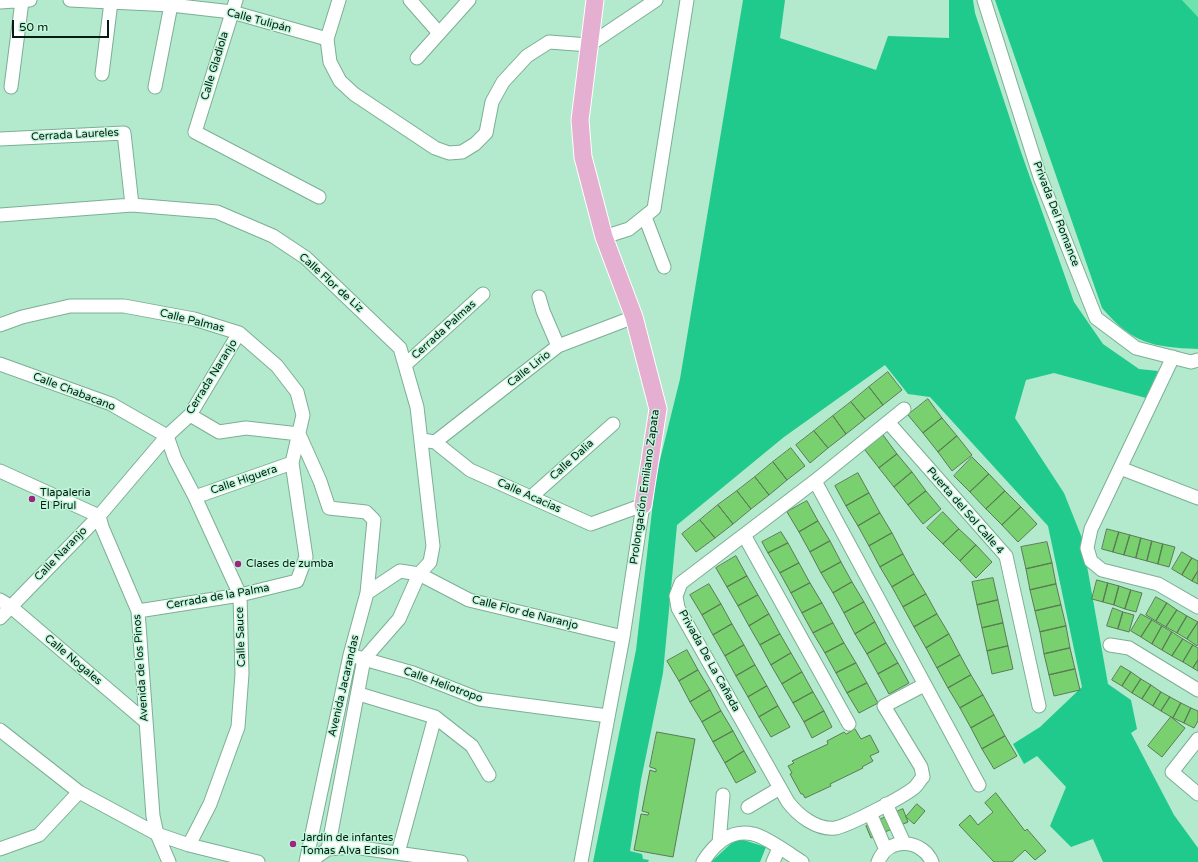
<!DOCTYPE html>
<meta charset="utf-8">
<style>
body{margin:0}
#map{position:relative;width:1198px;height:862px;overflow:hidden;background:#b3e9cc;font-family:"Varela Round",sans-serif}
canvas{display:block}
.scale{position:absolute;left:12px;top:20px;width:97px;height:18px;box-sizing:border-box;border:2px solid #061b12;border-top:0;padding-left:5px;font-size:12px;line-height:14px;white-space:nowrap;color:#061b12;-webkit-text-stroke:3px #c0f6d9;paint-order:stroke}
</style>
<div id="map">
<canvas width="1198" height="862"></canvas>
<div class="scale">50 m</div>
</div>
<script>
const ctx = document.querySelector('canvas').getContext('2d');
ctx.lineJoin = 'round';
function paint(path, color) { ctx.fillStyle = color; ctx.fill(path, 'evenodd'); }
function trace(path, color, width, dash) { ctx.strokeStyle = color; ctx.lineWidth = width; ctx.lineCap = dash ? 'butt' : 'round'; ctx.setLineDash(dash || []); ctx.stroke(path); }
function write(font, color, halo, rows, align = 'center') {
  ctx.font = font + ' "Varela Round",sans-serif'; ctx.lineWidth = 3; ctx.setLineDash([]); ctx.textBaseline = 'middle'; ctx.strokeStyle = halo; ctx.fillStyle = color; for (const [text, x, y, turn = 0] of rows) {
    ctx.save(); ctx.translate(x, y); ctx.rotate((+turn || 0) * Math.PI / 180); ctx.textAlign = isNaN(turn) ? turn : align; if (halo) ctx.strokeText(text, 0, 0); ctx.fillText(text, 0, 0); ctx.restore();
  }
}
paint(new Path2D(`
 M1182,0h16v17z`), '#6fe3ad');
paint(new Path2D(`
 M743,0h42l-5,38 96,32 12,-34 61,2v-38h24l2,13 46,139 53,150 29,42 36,25 19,2 -12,27 -92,-25 -28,7 -11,38 49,75 18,45 26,146 23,16 6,29 -6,4 43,82 24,33v14h-95l-10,-23 -22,8 -21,-21 16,-39 -29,-31 -13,8 -11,-20 27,-17 42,-40 -34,-161 -118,-129 -22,-3 -23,-29 -101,72 -107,88 -14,148 -22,107 -11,71 12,3 1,5 6,1 -1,2h-55l43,-212 20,-174 24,-97z
 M995,0h187l16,17v332c-46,-2 -65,-5 -96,-41z
 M737,838l29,9 -6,15h-49z`), '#1fca8c');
const building = new Path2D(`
 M888,372l14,18 -19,15 -14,-18z
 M869,387l14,18 -18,14 -14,-17z
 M928,399l14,19 -19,15 -15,-18z
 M851,402l14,17 -19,15 -13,-18z
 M833,416l13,18 -18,14 -14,-17z
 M942,418l15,18 -19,16 -15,-19z
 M814,431l14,17 -18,15 -14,-18z
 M883,435l14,19 -18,14 -14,-18z
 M957,436l15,19 -20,16 -14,-19z
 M791,448l14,18 -18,14 -14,-18z
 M897,454l15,18 -18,15 -15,-19z
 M972,457l17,17 -19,18 -16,-16z
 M773,462l14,18 -18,15 -14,-18z
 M912,472l14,19 -18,14 -14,-18z
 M858,473l11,20 -23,13 -11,-20z
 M989,474l16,17 -19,18 -16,-17z
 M755,477l14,18 -18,14 -14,-18z
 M737,491l14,18 -18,15 -15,-19z
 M926,491l15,18 -18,15 -15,-19z
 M1005,491l16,16 -19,18 -16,-16z
 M869,493l11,20 -22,13 -12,-20z
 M807,501l11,20 -19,11 -12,-20z
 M718,505l15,19 -18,14 -15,-18z
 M1021,507l16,17 -19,18 -16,-17z
 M943,512l16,17 -16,15 -16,-16z
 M880,513l12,20 -23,13 -11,-20z
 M700,520l15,18 -19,14 -14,-18z
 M818,521l12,20 -20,11 -11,-20z
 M959,529l17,16 -16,16 -17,-17z
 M1107,529l12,3 -6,20 -11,-3z
 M781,532l7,11 -20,10 -6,-11z
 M1119,532l11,3 -6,20 -11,-3z
 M892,533l11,21 -23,13 -11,-21z
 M1130,535l11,3 -5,20 -12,-3z
 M1141,538l11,3 -5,20 -11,-3z
 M830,541l11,21 -20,11 -11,-21z
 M1152,541l11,3 -5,20 -11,-3z
 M1047,542l5,21 -26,6 -5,-22z
 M788,543l11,20 -19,10 -12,-20z
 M1163,544l12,3 -6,20 -11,-3z
 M976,545l16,17 -16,16 -16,-17z
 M1182,552l10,6 -10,17 -10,-6z
 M903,554l11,20 -22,13 -12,-20z
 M736,556l11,20 -20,11 -11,-19z
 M1192,558l6,3v10l-6,10 -10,-6z
 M841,562l11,20 -19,11 -12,-20z
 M799,563l11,20 -19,10 -11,-20z
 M1052,563l4,21 -26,6 -4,-21z
 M1198,571v13l-6,-3z
 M914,574l12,20 -23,13 -11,-20z
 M747,576l11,19 -20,11 -11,-19z
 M993,578l5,22 -21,5 -5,-23z
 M1097,580l11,3 -5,19 -11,-3z
 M852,582l12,20 -20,11 -11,-20z
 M810,583l12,20 -20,10 -11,-20z
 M1108,583l11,3 -5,19 -11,-3z
 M709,584l12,20 -19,11 -12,-20z
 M1056,584l5,21 -26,6 -5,-21z
 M1119,586l12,4 -6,19 -11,-4z
 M1131,590l11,3 -6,19 -11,-3z
 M926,594l11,20 -23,13 -11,-20z
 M758,595l11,19 -20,12 -11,-20z
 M1156,597l11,6 -11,18 -10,-6z
 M998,600l5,23 -21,5 -5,-23z
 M864,602l11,20 -20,12 -11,-21z
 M822,603l11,20 -20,10 -11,-20z
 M1167,603l10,7 -11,17 -10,-6z
 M721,604l11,20 -19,11 -11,-20z
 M1061,605l5,21 -26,6 -5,-21z
 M1113,608l10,4 -5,17 -11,-3z
 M1177,610l10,6 -10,17 -11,-6z
 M1123,612l11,3 -5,17 -11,-3z
 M769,614l11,20 -20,11 -11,-19z
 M937,614l12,20 -23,14 -12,-21z
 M1141,614l11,6 -11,17 -10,-6z
 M1187,616l11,6 -11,17 -10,-6z
 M1152,620l10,6 -10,18 -11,-7z
 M875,622l11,21 -19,11 -12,-20z
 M1198,622v22l-1,2 -10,-7z
 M833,623l11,20 -19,10 -12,-20z
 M1003,623l5,23 -21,5 -5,-23z
 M732,624l12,21 -19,11 -12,-21z
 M1066,626l4,22 -26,6 -4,-22z
 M1162,626l10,6 -10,18 -10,-6z
 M1172,632l11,7 -11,17 -10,-6z
 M780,634l11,19 -20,12 -11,-20z
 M949,634l11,21 -23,13 -11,-20z
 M1183,639l10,6 -10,17 -11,-6z
 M844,643l12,20 -20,10 -11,-20z
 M886,643l12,20 -20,11 -11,-20z
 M744,645l11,20 -19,11 -11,-20z
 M1193,645l5,3v12l-5,8 -10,-6z
 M1008,646l5,23 -21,5 -5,-23z
 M1070,648l5,21 -26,6 -5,-21z
 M687,650l11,20 -19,11 -12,-20z
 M791,653l11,19 -20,12 -11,-19z
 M960,655l11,20 -23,13 -11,-20z
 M1198,660v11l-5,-3z
 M856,663l11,20 -20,10 -11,-20z
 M898,663l11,20 -20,11 -11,-20z
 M755,665l12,21 -19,11 -12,-21z
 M1121,666l10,6 -9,14 -10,-6z
 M1075,669l5,21 -26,6 -5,-21z
 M698,670l12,20 -20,12 -11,-21z
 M802,672l11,20 -20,11 -11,-19z
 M1131,672l10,7 -9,14 -10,-7z
 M971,675l12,20 -23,13 -12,-20z
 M1141,679l10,6 -9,14 -10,-6z
 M867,683l11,20 -19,10 -12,-20z
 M1151,685l10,7 -8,14 -11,-7z
 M767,686l11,20 -19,11 -11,-20z
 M710,690l11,21 -19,11 -12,-20z
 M813,692l11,19 -20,11 -11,-19z
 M1161,692l9,5 -9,14 -8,-5z
 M983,695l11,20 -23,13 -11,-20z
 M1170,697l11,6 -8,15 -12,-7z
 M1181,703l10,5 -7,15 -11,-5z
 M778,706l12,21 -19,10 -12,-20z
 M1191,708l7,3v10l-4,7 -10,-5z
 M721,711l12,20 -20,11 -11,-20z
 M824,711l8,16 -20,11 -8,-16z
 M994,715l11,21 -23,13 -11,-21z
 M1171,717l14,11 -23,29 -14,-11z
 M855,729l6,10 9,-4 9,17 -9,4 3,5 -11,6 1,1 -33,16 1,2 -26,12 -2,-4h-2l-11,-20 2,-1 -4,-7 6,-3 -2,-2 36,-17 -1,-3 17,-9 2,2z
 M733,731l11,20 -19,12 -12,-21z
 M657,732l38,7 -22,118 -39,-7 7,-36 7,1 1,-2 -7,-2 8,-41 6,2v-3l-6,-2z
 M1005,736l12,20 -23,13 -12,-20z
 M744,751l12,21 -20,11 -11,-20z
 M996,793l29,38 2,-2 19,22 -11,9 -10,-10 -13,12h-18l-35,-37 11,-10 8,10 15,-13 -8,-9z
 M917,804l8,7 -11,13 -8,-7z
 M903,809l5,13 -37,16 -5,-12z`);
paint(building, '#79d06e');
trace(building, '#5b7b56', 1);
const minor = new Path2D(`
 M70,0l101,5 61,7 95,27
 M236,0l-41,132 124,65
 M339,0l-12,39 3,23 10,19 14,13 81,54 14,5 13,-1 13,-8 11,-11 6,-31 11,-20 24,-26 22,-14 40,3 67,-45
 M410,0l29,33
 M984,0l56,177 56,141 40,30 55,14 7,-2
 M0,2l30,-2
 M417,58l52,-58
 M102,74l9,-72
 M11,87l11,-86
 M155,87l16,-82
 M0,139l124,-6 8,72
 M0,215l132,-10 85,7 56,24 33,22 94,90 17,59 16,139 -3,16 -11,12 -20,45 -35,40 -36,190
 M645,217l19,50
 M604,237l25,-8 25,-20 33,-209
 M539,297l4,14 15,35
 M0,325l22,-8 48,-11h54l70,13 45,14 38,33 20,26 6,23 -11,48 14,94 -9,24 -57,14 -102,16
 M1173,357l-82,172 -4,19 4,13 11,9 56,14 40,23
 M0,364l111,40 56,32
 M405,365l78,-71
 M904,409l-89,72 -134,102 -5,13 2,12 110,194c10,13 28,28 47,26 13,-2 70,-32 80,-41 3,-3 5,-7 8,-10l-2,-10 -37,-61 40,-21
 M190,415l29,17 27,-4 53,6
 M888,422l118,134 33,150
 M299,434l21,47 9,27 37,4 8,8 -7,73 -17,62 -44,207
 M167,436l8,23 20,38 45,98 2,79 -4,53 -28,77 -21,41
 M422,440l13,2 35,28 121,54 52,-19 -20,132 -42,225
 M435,442l123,-96 76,-29
 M1120,468l78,30
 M0,471l99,45 3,11 36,84 15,205 4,18 12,28
 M815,481l164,304
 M195,497l97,-34
 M531,497l82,-73
 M744,535l105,189
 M367,593l33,-22 19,3 50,26 154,37
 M0,600l10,6 135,115
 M0,618l99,-102 68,-80 23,-21 49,-82
 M1110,645l19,3 69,42
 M357,657l56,16 66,26 129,17
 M359,694l76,23 37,29 17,29
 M0,730l79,62 78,42 32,11 69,17
 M1198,739l-26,33 26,22
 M886,804l18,39
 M748,807l32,-19
 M870,813l16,37
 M719,843l4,-48
 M0,849l39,-14 40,-43
 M398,853l37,-136
 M309,862l19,-13 25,-2 108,15
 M703,862c11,-18 28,-33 50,-28 12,2 38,21 49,28
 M773,862l6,-14
 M878,862c10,-26 44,-23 54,0`);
const major = new Path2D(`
 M595,0l-15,120 3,37 21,80 30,80 24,92 -15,96`);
trace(minor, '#7caf95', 15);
trace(major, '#fff', 19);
trace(minor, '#fff', 13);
trace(major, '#e5afd2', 17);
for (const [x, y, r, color] of [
 [32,499,4,"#9e257d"],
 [238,564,4,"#9e257d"],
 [293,844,4,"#9e257d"]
]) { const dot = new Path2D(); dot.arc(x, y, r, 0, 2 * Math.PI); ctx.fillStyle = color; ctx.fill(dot); trace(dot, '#c0f6d9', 1.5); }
write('11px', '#061b12', '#c0f6d9', [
 ["Calle Tulipán",259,21,15],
 ["Calle Gladiola",215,66,-73],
 ["Cerrada Laureles",75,135,-3],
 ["Privada Del Romance",1056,214,69],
 ["Calle Flor de Liz",331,283,42],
 ["Calle Palmas",192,321,14],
 ["Cerrada Palmas",444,330,-42],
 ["Calle Lirio",529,369,-38],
 ["Cerrada Naranjo",212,377,-58],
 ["Calle Chabacano",74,392,21],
 ["Calle Dalia",572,460,-42],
 ["Calle Higuera",244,480,-19],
 ["Prolongación Emiliano Zapata",645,487,-82],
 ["Calle Acacias",529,496,24],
 ["Puerta del Sol Calle 4",965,511,49],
 ["Calle Naranjo",61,554,-46],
 ["Cerrada de la Palma",218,597,-10],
 ["Calle Flor de Naranjo",525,613,14],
 ["Calle Sauce",241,637,-92],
 ["Calle Nogales",73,660,40],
 ["Privada De La Cañada",709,661,61],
 ["Avenida de los Pinos",141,668,-94],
 ["Calle Heliotropo",443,685,20],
 ["Avenida Jacarandas",344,686,-77]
]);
write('11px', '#061b12', '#c0f6d9', [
 ["Tlapaleria",40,493],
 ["El Pirul",40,506],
 ["Clases de zumba",246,564],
 ["Jardín de infantes",301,838],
 ["Tomas Alva Edison",301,851]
], 'left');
</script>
